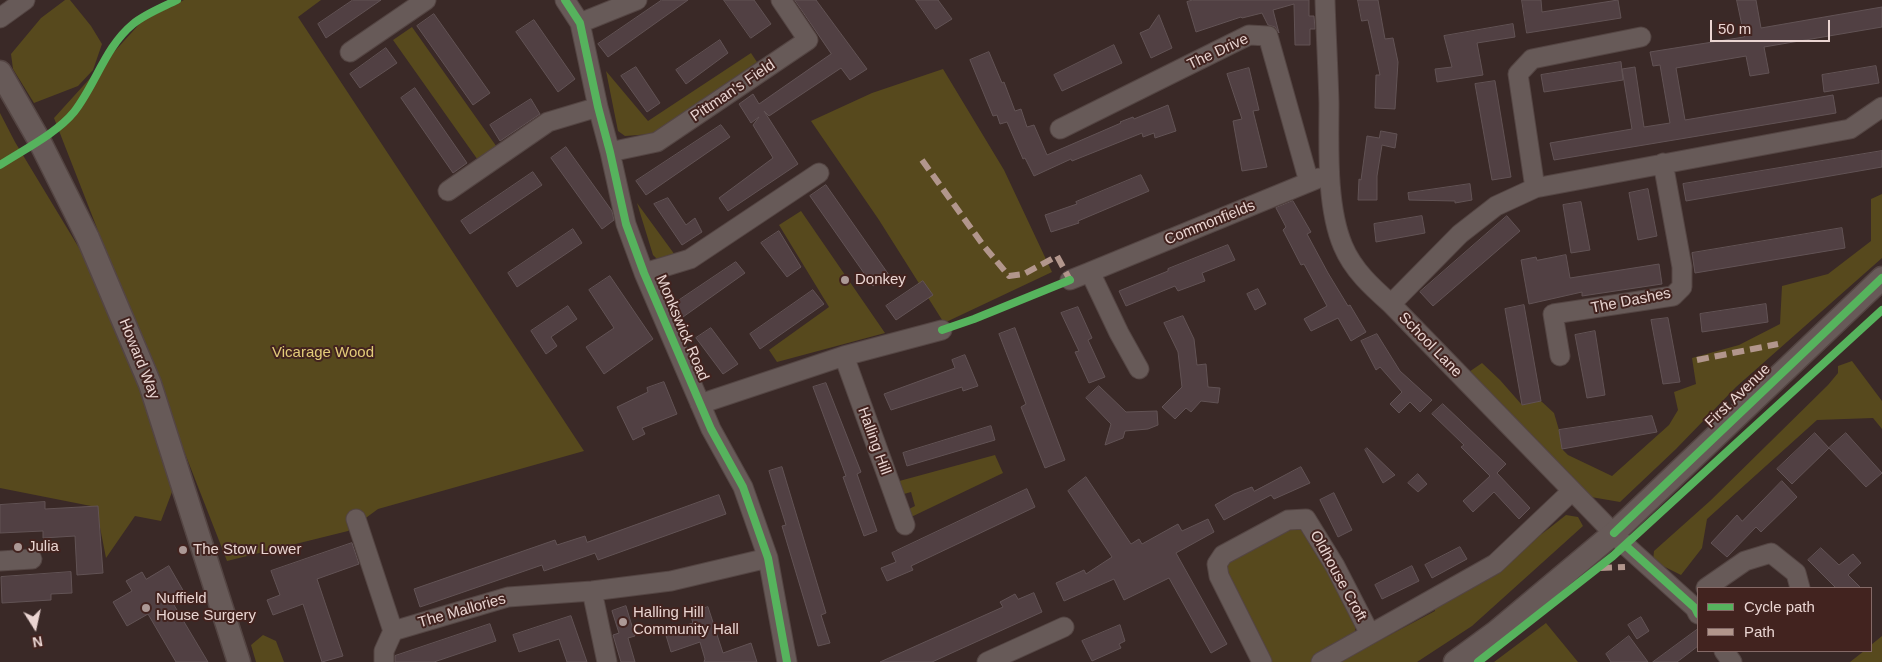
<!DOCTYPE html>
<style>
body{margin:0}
#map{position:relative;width:1882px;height:662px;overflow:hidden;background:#3a2927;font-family:Helvetica,sans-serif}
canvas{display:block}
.legend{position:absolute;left:1697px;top:587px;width:175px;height:65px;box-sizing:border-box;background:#42231f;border:1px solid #856a67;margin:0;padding:6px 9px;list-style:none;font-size:15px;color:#ead5d2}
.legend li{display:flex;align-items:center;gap:10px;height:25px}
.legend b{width:25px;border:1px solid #856a67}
.north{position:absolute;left:10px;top:602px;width:50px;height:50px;-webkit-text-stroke:4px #42231f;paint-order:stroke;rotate:170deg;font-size:14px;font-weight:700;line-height:20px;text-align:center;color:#ead5d2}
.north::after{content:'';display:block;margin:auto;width:18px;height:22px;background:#ead5d2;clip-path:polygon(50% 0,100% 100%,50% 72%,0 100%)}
.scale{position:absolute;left:1710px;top:20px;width:120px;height:22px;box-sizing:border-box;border:2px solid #ead5d2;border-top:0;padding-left:6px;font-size:15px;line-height:18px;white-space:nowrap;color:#ead5d2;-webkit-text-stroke:4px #42231f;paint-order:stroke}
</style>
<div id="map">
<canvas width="1882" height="662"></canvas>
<ul class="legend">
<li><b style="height:6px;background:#56b35d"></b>Cycle path</li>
<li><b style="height:6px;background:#b2968c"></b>Path</li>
</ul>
<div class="north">N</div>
<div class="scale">50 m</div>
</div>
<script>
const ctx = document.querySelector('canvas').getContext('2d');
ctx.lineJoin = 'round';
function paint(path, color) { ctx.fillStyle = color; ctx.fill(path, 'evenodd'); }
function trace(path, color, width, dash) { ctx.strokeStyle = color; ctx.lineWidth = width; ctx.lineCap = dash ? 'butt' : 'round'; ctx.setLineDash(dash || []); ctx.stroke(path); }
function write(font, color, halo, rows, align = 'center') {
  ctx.font = font + ' Helvetica,sans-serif'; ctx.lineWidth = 4; ctx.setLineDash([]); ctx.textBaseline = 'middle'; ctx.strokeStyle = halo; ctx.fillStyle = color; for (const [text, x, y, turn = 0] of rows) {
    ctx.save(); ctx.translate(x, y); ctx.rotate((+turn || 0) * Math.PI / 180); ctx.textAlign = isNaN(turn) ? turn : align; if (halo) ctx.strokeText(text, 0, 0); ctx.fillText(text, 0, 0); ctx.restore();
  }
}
paint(new Path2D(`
 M65,0h5l21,26 11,18 -9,26 -15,16 -44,17 -21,-34 -2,-15 30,-36z
 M184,0h137l-23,17 286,434 -206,58 -30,22 -121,30 -173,-443 89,-98z
 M412,27l87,123 -19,13 -87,-123z
 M751,53l6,9 -90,63 -16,9 -26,2 -7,-5 -12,-60 42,50z
 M943,69l61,101 48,102 -108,51 -65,-103 -68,-99 61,-28z
 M0,113l15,29 84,139 49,116 27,87 -14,37 -26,-5 -29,42 -10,-51 -96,-19z
 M1882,194v64l-146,129 -60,62 -56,53 -29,-5 -125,-123 16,-11 18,17 22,25 19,-4 13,12 5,17 3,19 6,6 44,21 57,-51 9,-15 -4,-18 22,-8 -4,-26 47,-13 41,-21 2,-38 46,-12 43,-33v-42z
 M637,203l38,52 -18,4 -4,-4z
 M801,211l84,122 -108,29 -8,-12 60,-43 -50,-82z
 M1852,361l30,40v28l-9,-11 -56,2 -110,99 -5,29 -21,27 -28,-14 1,-10 56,-50 118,-116 10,-12v-7z
 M995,455l8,18 -96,46 -4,-7 12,-6 -4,-14 -14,4 -5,-13z
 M1566,515l12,2 5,9 -111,100 -55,36h-78l96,-51 -1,-6c47,-27 90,-56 132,-90z
 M1295,526l13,7 48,90 -2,18 -38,21h-44l-44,-80 -3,-16 6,-12z
 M1546,623l32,39h-84z
 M263,635l13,6 8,21h-28l-5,-17z
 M1882,636v26h-32l14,-11h7v-6z`), '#57491d');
const building = new Path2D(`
 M353,0h28l-55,38 -8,-14z
 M662,0h26l-80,57 -10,-13z
 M724,0h30l17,24 -20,14z
 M795,0h21l51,69 -17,11 -9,-12 -72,48 -5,-5 34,53 -70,47 -9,-13 54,-40 -20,-33 6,-8 -8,6 -12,-19 14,-10 6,10 72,-50z
 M916,0h22l14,19 -16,10z
 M1193,0h116v16h5l1,13h-5v16h-15l-1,-41 -21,6 6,23 -4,-6 -7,-2 -6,-12 -20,5 -1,-1 -45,15 -9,-30z
 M1358,0h20l7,39 8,-1 5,24 -3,47 -20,-1 1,-33h4l-12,-55 -6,1z
 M1522,0h19l1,12 76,-12 3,18 -94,15z
 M1737,0h19l5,28 121,-21v20l-118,20 5,26 -19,3 -4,-20 -70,12 9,52 148,-25 3,18 -282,47 -4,-17 82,-14 -10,-60 13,-2 9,60 26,-4 -10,-58 -7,1 -3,-14 94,-15z
 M434,14l56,79 -17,12 -56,-79z
 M1159,15l13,33 -21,10 -11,-25 9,-4z
 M534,20l41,59 -17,13 -42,-60z
 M1513,24l2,13 -38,6 6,32 -46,7 -2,-13 17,-2 -8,-31z
 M720,40l8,13 -42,31 -10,-14z
 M1114,45l8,18 -60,28 -8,-16z
 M386,48l11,15 -37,25 -10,-14z
 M989,52l13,31 2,-1 11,29 6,-2 6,18 7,-2 13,30 74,-32 -1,-1 13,-5 1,2 34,-14 8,26 -21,7 -1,-5 -11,4 -1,-4 -70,28 -1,-2 -37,17 -9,-18 -2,1 -16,-37 -7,2 -3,-9 -4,1 -23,-56z
 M1621,62l2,18 -79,12 -3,-17z
 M1876,66l3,17 -55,9 -2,-17z
 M636,67l24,36 -13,9 -26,-36z
 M1249,68l10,42 -6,1 14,56 -25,4 -9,-50 9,-2 -15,-45z
 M1495,81l16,96 -19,3 -17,-96z
 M415,88l52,75 -14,10 -52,-75z
 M531,99l9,15 -40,27 -10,-16z
 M721,125l9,12 -84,58 -10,-14z
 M1381,131l16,3 -2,14 -13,-3 -5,31v24h-19l1,-21 2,1 6,-44 12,2z
 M566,147l46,64 2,9 -12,9 -51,-71z
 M1882,151v16l-196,34 -3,-17z
 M533,172l9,13 -72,49 -9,-13z
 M1141,175l8,16 -71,30 1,2 -28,9 -6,-17 32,-11 -1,-2z
 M1470,184l2,16 -17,3v-2l-46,-1 -1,-7z
 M826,185l63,90 -16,11 -63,-90z
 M1648,189l9,47 -19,4 -9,-47z
 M668,198l18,27 9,-7 7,14 -20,13 -28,-41z
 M1293,201l18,31 -4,2 21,39 20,33 2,-1 16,27 -15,9 -13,-23 -27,13 -7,-12 23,-13 -23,-42 -3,1 -18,-35 3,-3 -10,-19z
 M1581,202l9,48 -19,3 -8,-48z
 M1422,216l3,17 -49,9 -2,-18z
 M1507,216l13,15 -87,75 -13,-14z
 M1842,228l3,20 -150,25 -3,-20z
 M573,229l9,14 -65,44 -9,-14z
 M779,231l22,36 -14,10 -26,-34z
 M1228,245l7,15 -33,13 3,8 -27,10 -3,-5 -49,20 -7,-15 49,-20v-2z
 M1566,255l4,23 89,-14 3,20 -80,12v-4l-53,12 -8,-44 15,-3 1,3z
 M736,262l9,11 -62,44 -8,-14z
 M610,276l43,63 -49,35 -18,-27 28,-19 -25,-38z
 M923,281l10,14 -37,25 -10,-14z
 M1258,289l8,15 -11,6 -8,-16z
 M813,290l11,14 -64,45 -10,-15z
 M1766,304l2,18 -66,10 -2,-18z
 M1524,305l17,96 -19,4 -17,-96z
 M568,306l9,13 -26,18 6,9 -11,8 -15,-23z
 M1078,307l14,31 -4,2 17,37 -16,6 -14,-31 4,-1 -18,-38z
 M1183,316l11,23 3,26 9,-1 2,23 12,1 -2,15 -17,-2 -10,11 -5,-4 -11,11 -13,-12 20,-20 -4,-35 -14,-29z
 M1668,318l12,64 -17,2 -12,-64z
 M711,328l27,36 -15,10 -27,-36z
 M1015,328l50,132 -20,8 -24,-61 5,-3 -27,-70z
 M1595,331l10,64 -18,3 -12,-63z
 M1377,334l23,37 32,29 -12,12 -10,-10 -11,11 -9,-9 12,-12 -22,-25 -4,3 -15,-29z
 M965,355l13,31 -15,5 -1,-4 -71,23 -7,-16 71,-26 -3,-8z
 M664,382l13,32 -35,14 3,6 -12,6 -16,-33 31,-15 -1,-4z
 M826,383l35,89 -4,2 20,57 -13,5 -21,-59 3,-1 -33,-89z
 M1099,386l27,26 31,-1 1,14 -10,4 -23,2 -2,7 -18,7 6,-21 -25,-26z
 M1443,404l63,60 -9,9 33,35 -11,11 -25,-27 -21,20 -10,-11 27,-25 -29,-29 3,-2 -32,-31z
 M1652,416l5,16 -95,17 -3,-19z
 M991,426l4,14 -88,26 -4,-13z
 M1815,433l14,15 -37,36 -15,-15z
 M1846,433l36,40 -16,14 -37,-39z
 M1367,448l28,27 -12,8 -18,-33z
 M782,467l44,146 -5,2 9,28 -12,3 -36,-120 4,-1 -17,-54z
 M1301,467l9,16 -36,16 -3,-4 -47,25 -9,-15 19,-11 18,-7 2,4z
 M1418,474l9,10 -9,8 -10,-9z
 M1086,477l45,67 8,-5 3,5 36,-20 4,7 26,-12 6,13 -38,21 51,91 -16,9 -42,-75 -45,22 -10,-21 -50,22 -8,-18 28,-13 2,4 26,-17 -44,-66z
 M1782,481l15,16 -36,35 -5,-5 -29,30 -16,-14 26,-28 5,6z
 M1027,489l8,18 -124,59 2,4 -26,11 -6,-13 15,-6 -4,-9z
 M1334,493l18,37 -14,7 -18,-37z
 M719,495l7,19 -128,46 -3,-7 -51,18 -2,-6 -122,42 -6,-18 141,-49 2,5 28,-9 2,6z
 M45,502v7l53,-3 5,67 -26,2 -2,-39 -32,2v-7l-43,2v-28z
 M352,543l7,21 -42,15 26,77 -21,6 -19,-58 -30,11 -6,-15 13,-5 -9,-24z
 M1460,547l7,12 -35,19 -7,-13z
 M1821,548l18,17 14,-11 8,9 -13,12 13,13h-25l-28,-28z
 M169,566l15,26 -13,8 37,62h-32l-28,-48 -21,12 -14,-24 19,-11 -6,-10 16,-9 4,7z
 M1412,566l7,15 -37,18 -7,-14z
 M71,572l1,21 -21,1v6l-49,3 -1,-26z
 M1034,593l8,19 -75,34 -35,16h-52l123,-55 -3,-5 15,-8 3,5z
 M626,606l9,30 -7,2 7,24h-14l-8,-27 6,-2 -7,-22z
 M708,607l15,46 28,-10 6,19h-53l1,-3 -5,-17 -29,10 -6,-20 28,-9 -3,-10z
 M571,616l16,46h-20l-8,-23 -40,13 -6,-17z
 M1641,617l8,14 -12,8 -9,-14z
 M490,624l6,17 -62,21h-39v-6z
 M1120,625l5,16 -6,3 2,4 -29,13 -10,-20z
 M1698,629v17l-21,16h-24z
 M1629,636l19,26h-37l-5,-8z`);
paint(building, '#514043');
trace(building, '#625355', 1);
const minor = new Path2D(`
 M565,0l15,23 18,84 12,45 16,72 18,49 67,156 32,58 25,71 19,104
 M1325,0c1,34 3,68 4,103 0,43 -3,103 14,143 10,24 29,41 48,58l234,241 70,63 3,6
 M0,18l25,-18
 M580,23l57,-23
 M350,52l76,-52
 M1060,129l189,-94 19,1 41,146
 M610,152l47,-10 151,-102 -27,-40
 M1535,188l-17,-114 14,-15 109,-22
 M448,191l100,-69 50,-15
 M644,273l46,-14 129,-86
 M1070,280l20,-8
 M1391,304l69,-70 36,-28 39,-18 315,-59 32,-22
 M844,356l61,169
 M1560,356l-7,-42 120,-18 9,-9v-20l-19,-104
 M1139,369l-20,-36 -29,-61 229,-94
 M700,404l144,-48 98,-26
 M356,519l37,112
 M0,561l32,-2
 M1706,588l39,-27 26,-8 25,20 4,15
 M592,591l15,71
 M1724,651l8,11
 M384,662v-11l9,-20 115,-34 84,-6 79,-10 97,-23
 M987,662l77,-35
 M1262,662l-43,-86 -2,-12 6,-9 65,-35 18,-1 29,47 35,68
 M1321,662l174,-98 77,-73`);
const tertiary = new Path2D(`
 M0,72l39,68 49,98 62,146 89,278
 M1455,662l41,-30 118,-99 268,-255`);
trace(minor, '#544543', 21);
trace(tertiary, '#544543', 25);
trace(minor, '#675a58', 19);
trace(tertiary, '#675a58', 22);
trace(new Path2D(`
 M922,160l61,85 26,31 15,-2 33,-18 13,24
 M1697,360l81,-16
 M1600,568l25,-1`), '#b2968c', 6, [12, 6]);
trace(new Path2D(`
 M565,0l15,23 18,84 12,45 16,72 18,49 67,156 32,58 25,71 19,104
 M0,165c23,-15 57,-32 74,-53 22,-28 31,-65 59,-88 12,-10 30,-17 44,-24
 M942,330l32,-11 96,-39
 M1614,533l268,-255
 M1625,545l70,63 3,6
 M1478,662l135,-106 269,-246`), '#56b35d', 8);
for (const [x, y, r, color] of [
 [845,280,5,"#ac9996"],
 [18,547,5,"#ac9996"],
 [183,550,5,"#ac9996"],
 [146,608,5,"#ac9996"],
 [623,622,5,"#ac9996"]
]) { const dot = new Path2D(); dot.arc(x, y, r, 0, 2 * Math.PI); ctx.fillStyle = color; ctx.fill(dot); trace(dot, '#42231f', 2); }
write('15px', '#ead5d2', '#42231f', [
 ["The Drive",1218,52,-25],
 ["Pittman's Field",733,91,-34],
 ["Commonfields",1210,223,-22],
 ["The Dashes",1631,301,-11],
 ["Monkswick Road",682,328,67],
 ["School Lane",1430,345,46],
 ["Howard Way",139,359,68],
 ["First Avenue",1738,396,-44],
 ["Halling Hill",874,441,70],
 ["Oldhouse Croft",1338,576,61],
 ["The Mallories",462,611,-16]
]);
write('15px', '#ead5d2', '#42231f', [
 ["Donkey",855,280],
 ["Julia",28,547],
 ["The Stow Lower",193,550],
 ["Nuffield",156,599],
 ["House Surgery",156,616],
 ["Halling Hill",633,613],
 ["Community Hall",633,630]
], 'left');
write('15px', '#e2cb79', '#42231f', [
 ["Vicarage Wood",323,353]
]);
</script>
